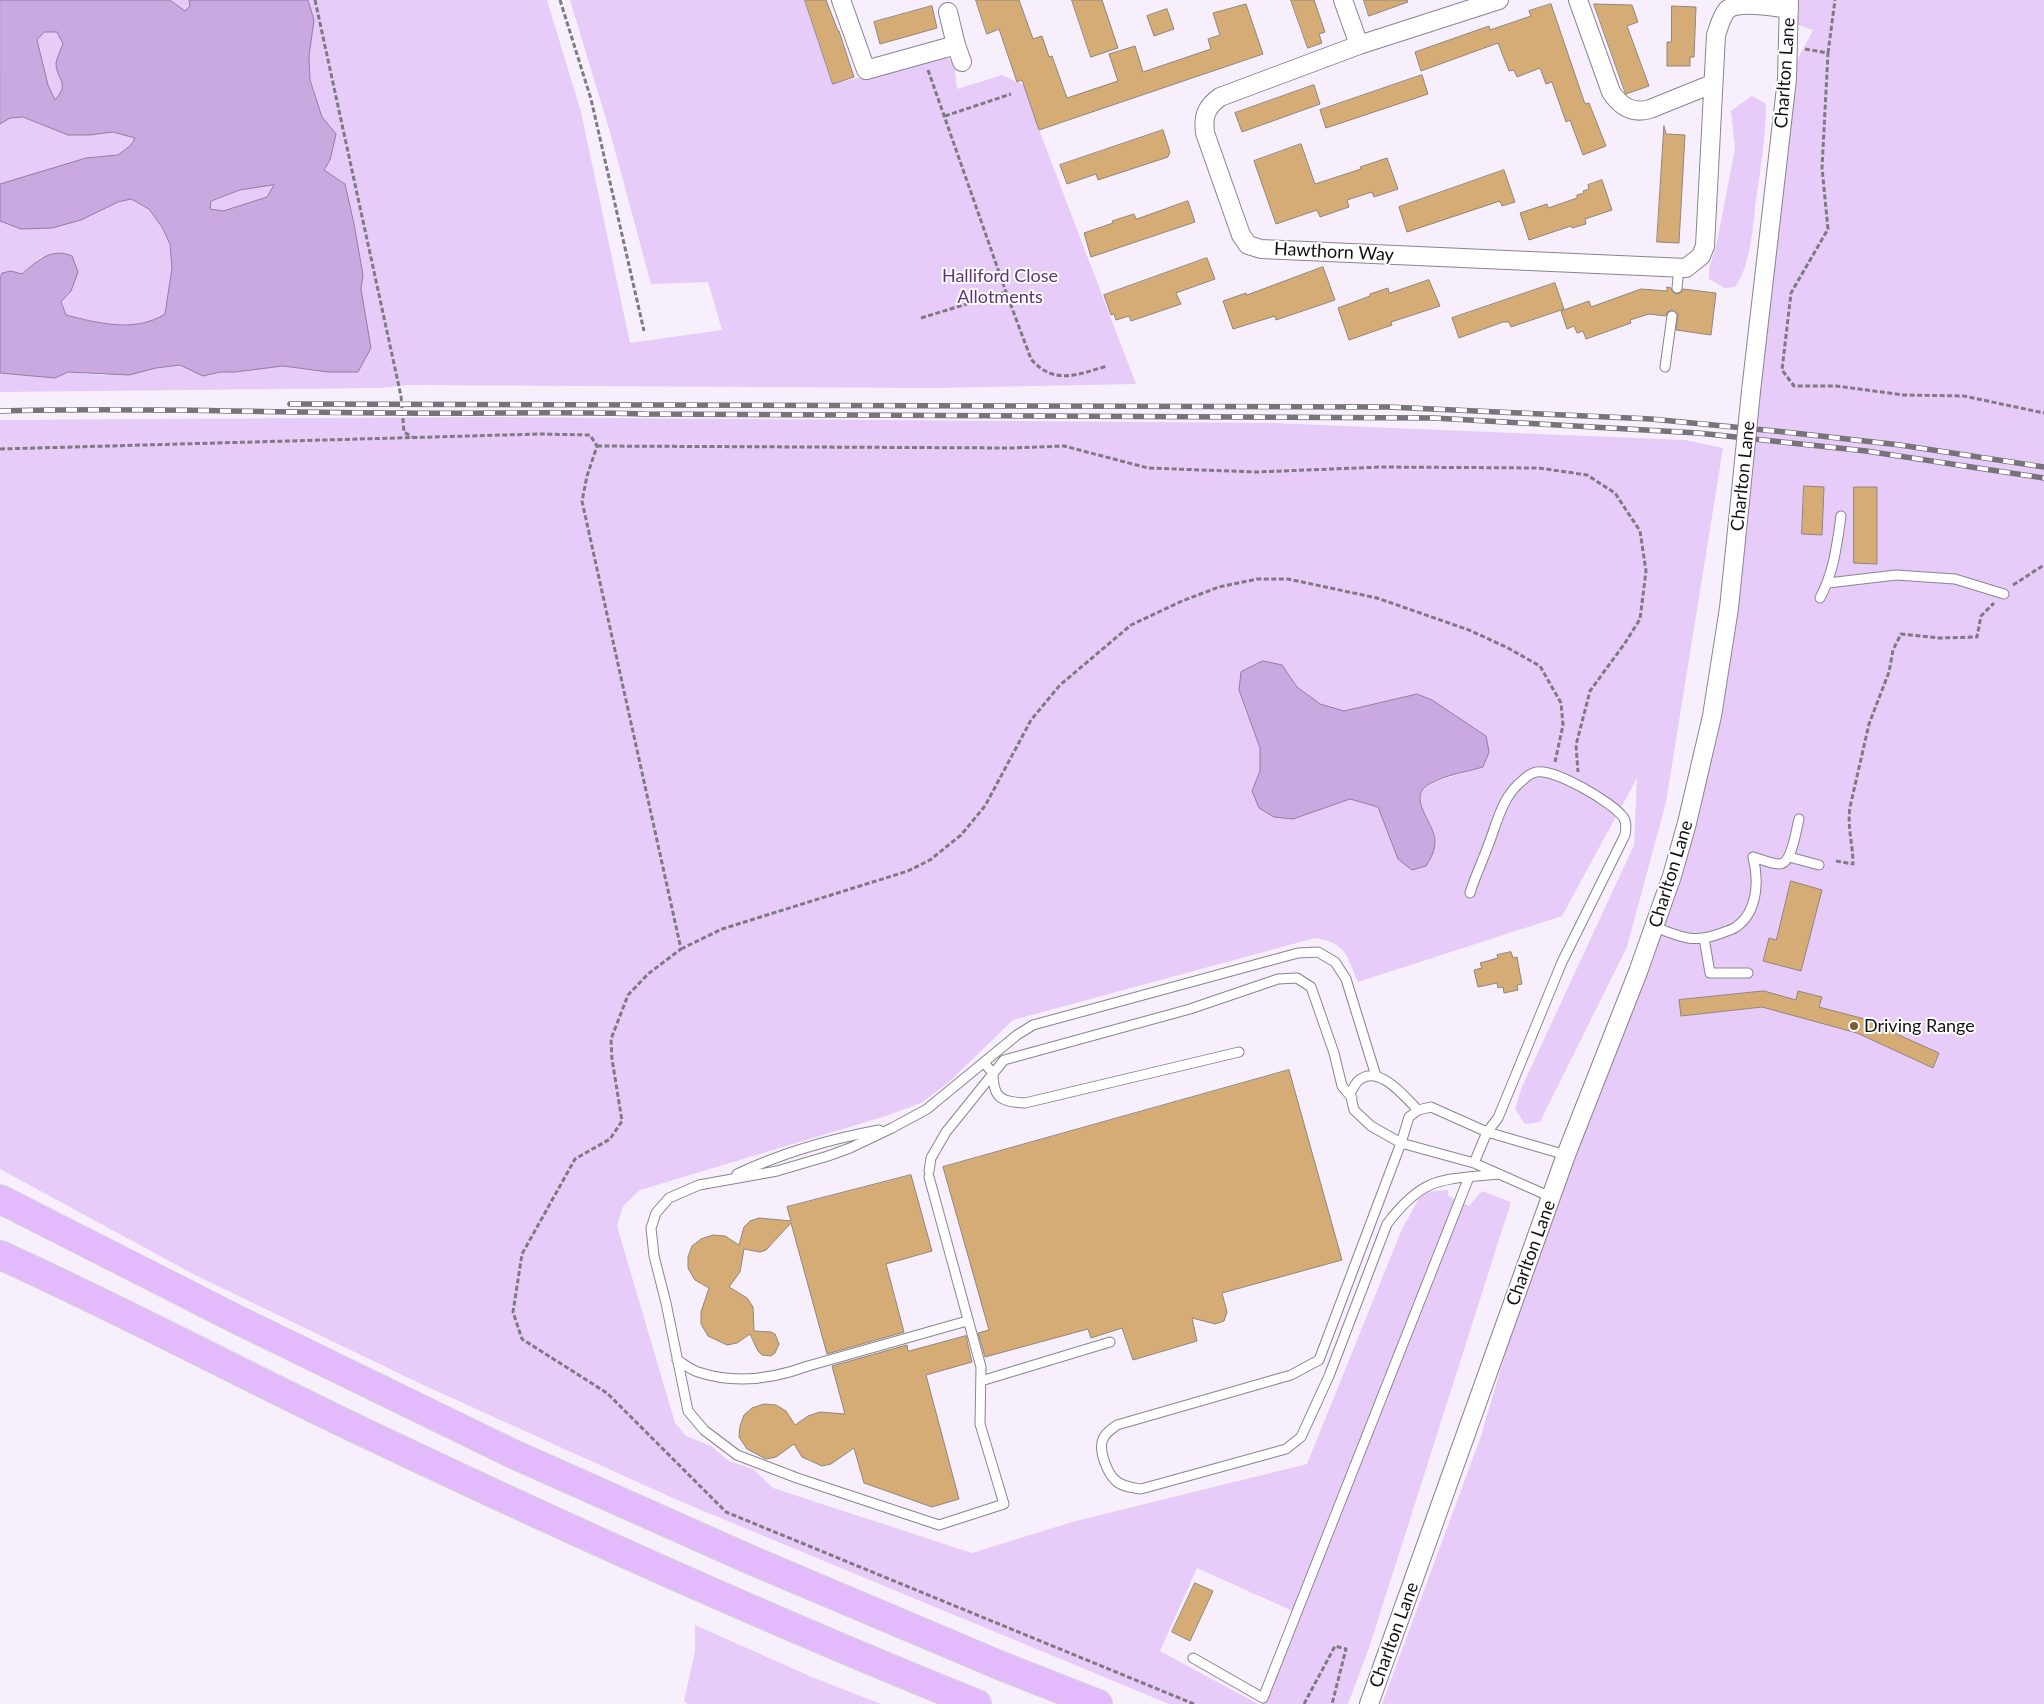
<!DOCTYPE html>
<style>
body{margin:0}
canvas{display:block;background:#f7effc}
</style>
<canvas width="2044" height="1704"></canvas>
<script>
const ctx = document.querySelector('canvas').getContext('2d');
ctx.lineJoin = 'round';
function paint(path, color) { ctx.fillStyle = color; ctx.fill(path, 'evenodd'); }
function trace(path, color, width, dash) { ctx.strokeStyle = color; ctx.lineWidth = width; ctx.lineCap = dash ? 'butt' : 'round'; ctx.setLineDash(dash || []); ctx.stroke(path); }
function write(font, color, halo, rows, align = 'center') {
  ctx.font = font + ' Lato,sans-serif'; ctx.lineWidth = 4; ctx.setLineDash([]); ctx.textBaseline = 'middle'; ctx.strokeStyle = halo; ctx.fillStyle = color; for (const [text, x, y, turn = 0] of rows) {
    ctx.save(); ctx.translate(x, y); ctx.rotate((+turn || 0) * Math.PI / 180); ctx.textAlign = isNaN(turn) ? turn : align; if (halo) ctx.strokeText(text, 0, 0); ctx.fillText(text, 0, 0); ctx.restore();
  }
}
paint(new Path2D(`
 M170,0h19l1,6 -5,5z
 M308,0h239l34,112 49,231 92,-13 -14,-48 -57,2 -41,-152 -40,-132h235l28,84 113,-28 8,7 3,26 45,-14 22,10 15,45 97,254 -201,4 -527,-3 -29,3 -379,4v-19l55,5 13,-6 35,3 77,-10 23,11 17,-4h15l48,-6 45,6h30l12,-24 -9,-59 2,-14 -9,-51 -9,-40 -21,-14 6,-10 6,-26 -14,-17 -12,-37 -1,-24 5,-36z
 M1799,0h245v1704h-662l99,-268 70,-239 87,-225 74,-256 75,-637 26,-49 -15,-5z
 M45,32h12l6,12c-2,5 -7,13 -7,19 0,17 16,18 -1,37l-7,-15 -11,-45z
 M1752,96l13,7 1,5c-1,31 -5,60 -10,91 -3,26 -5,67 -21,88l-10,1 -16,-9v-10l8,-27 18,-94 -4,-37z
 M23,117l45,18h21l24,-3 22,6 -4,7 -13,10 -32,3 -86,26v-60l10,-6z
 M275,184l-8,13 -45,14 -12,-2 1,-8 29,-11z
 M131,199l18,10 13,18 8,17 2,24 -6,46c-31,19 -67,8 -100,1l-5,-12 10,-12 -29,-35 -20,18 -11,-3 -11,9v-59l21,8z
 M485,417l788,6 412,17 38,8 -57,354 -39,145 -87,175 -15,2 -10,-15 7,-22 112,-242 3,-67 -75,138 -204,66c-12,-27 -11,-39 -43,-44l-302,82 -65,63 -27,20 -35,13 -246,74 -17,16 -6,20 58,197 11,13 25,10 18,15 24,8 20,19 199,65 100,-31 235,-58 95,-235 19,-34 13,-4 14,-1v6l21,10 13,-15 29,11 -142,446 -21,56h-87l36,-91 -100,-45 -37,83 98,53h-89l-492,-204 -258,-117 -224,-108 -195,-106v-749zM1282,665l15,22 23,17 23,7 74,-17 15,6 54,36 -3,31 -53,16 -9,8 -2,10 16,38 -37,20 -20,-52 -28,-8 -57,20 -41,-28 8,-20v-23l-21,-58z
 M695,1625l119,53 67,26h-193l-4,-3 11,-49z`), '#e7ccf9');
const water = new Path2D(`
 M0,0h170l15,11 5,-5 -1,-6h119l6,20 -5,36 1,24 12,37 14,17 -6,26 -6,10 21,14 9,40 9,51 -2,14 10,59 -13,24h-30l-45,-6 -48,6h-15l-17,4 -23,-11 -24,3 -27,7 -61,-3 -13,6 -55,-5v-93l2,-7 9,-2 11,3c15,-13 29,-27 50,-18l6,16 -7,19 -10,11 5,13c32,8 69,18 99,-1l7,-46 -2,-24 -8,-17 -13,-18 -18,-10 -13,3 -37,18 -29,8 -31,1 -21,-8v-37l86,-26 32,-3 13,-10 4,-7 -22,-6 -24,3h-21l-45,-18 -13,1 -10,6zM45,32h12l6,12c-2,5 -6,13 -7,19 0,17 15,19 -1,37l-7,-15 -11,-45zM274,185l-7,12 -44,14 -13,-2 1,-8 29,-11z
 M1263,661l19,4 15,22 23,17 24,7 73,-17 15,6 54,36 3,16 -6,15c-17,5 -37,8 -52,16 -27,13 4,40 4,58 0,10 -4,17 -9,25l-14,4 -14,-11 -20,-52 -28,-8 -57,20 -19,-2 -15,-9 -7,-17 8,-20v-23l-21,-58 2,-18z`);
paint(water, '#caa9e0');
trace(water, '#937ba3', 1);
const building = new Path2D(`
 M805,0h21l12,31h1l15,46 -21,7z
 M976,0h43l14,39 9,-3 7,21 3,-1 15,42 51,-17 -9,-27 26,-8 8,26 68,-23 -3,-10 12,-4 -7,-22 33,-9 17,50 -224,76 -17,-50 -5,2 -18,-53 -12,5z
 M1072,0h30l16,48 -27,9z
 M1291,0h23l11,32 -6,2 3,9 -14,5z
 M1364,0h43l1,2 -39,14z
 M1551,4l34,100 4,-1 17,43 -23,9 -13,-35 -4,2 -14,-40 -6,2 -6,-16 -23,9 -3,-7 -5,1 -11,-28 -77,28 -6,-19 74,-26 1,4 41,-14 -2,-5z
 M1594,4l38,1 6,17 -11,4 22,60 -23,8z
 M932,6l5,22 -57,16 -6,-22z
 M1672,6l24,1 -2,50h-4v9h-23v-24h4z
 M1167,9l7,20 -20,7 -7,-20z
 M1422,75l6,19 -102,34 -6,-18z
 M1314,85l6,19 -78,28 -7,-19z
 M1664,126l2,8 19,1 -6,108 -22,-1z
 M1163,130l7,22 -2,5 -70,23 -2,-6 -29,10 -7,-19z
 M1301,144l14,40 46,-15 -1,-2 27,-9 11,31 -24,8 -2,-5 -25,8 2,7 -29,10 -3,-7 -41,14 -22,-63z
 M1504,170l11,32 -13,4 -2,-5 -93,31 -8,-25z
 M1602,180l10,30 -27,9 1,5 -14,4 -1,-2 -42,14 -9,-27 27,-9 1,4 29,-10v-3l7,-2 -1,-2 6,-2 -1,-4z
 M1188,201l7,21 -104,35 -7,-24 29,-10 -1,-2 22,-7 2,5z
 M1207,258l8,21 -39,14 5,11 -50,17 -2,-5 -13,4 -2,-6 -3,1 -7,-20z
 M1323,267l12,33 -59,20 -1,-4 -42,13 -10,-28 23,-8v2z
 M1429,280l11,26 -49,16 1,3 -43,15 -11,-32 32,-12v-2l18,-6 1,5z
 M1555,283l9,26 -53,18 -2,-5h-6l-44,16 -7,-20z
 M1667,287l4,1 1,3 4,3 4,-1 3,-4 33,4 -5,42 -35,-5 2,-16 -6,-4 -5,2 -1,4 -17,-2 -19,6 1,3 -45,16 -3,-8 -6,2 -3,-7 -7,3 -6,-18 28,-10 2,6 50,-18 26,2z
 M1804,486l20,1 -2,48 -20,-1z
 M1854,487h23v77l-23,-1z
 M1791,881l31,9 -21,81 -38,-10 6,-23 7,2z
 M1511,952l2,6 4,-1 5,27 -5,1 1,5 -14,3 -1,-6 -5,1 -1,-5 -19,4 -4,-17 8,-2 -2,-5 18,-5 -1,-3z
 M1764,991l32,9 2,-9 24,6 -3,10 42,11 78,35 -6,15 -76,-35 -95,-26 -81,9 -2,-16z
 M1289,1070l53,190 -120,33 5,19 -3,9 -9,3 -23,-6 5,23 -64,19 -11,-32 -31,10 -3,-9 -103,28 -7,-24 11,-3 -46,-163z
 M911,1175l21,76 -46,13 18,68 -77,22 -36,-131 -25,27 -6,2 -16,-3 -4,23 -11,15 18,11 6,9 1,24 17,1 4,2 4,10 -4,9 -4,3 -9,-1 -4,-4 -8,-17 -13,9 -10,2 -19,-9 -7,-12v-12l8,-24 -14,-8 -7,-12v-11l4,-11 9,-7 12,-4 12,1 14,9 5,-18 6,-6 9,-3 32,3 -4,-14z
 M966,1336l6,26 -46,13 33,124 -27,8 -68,-24 -10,-35 -23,16 -9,2 -20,-9 -8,-13 -18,13 -10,2 -19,-10 -8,-12 1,-11 4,-11 8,-7 12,-4 12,1 10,6 9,14 13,-9 12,-4 25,2 -13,-48 75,-21 1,6z
 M1195,1583l18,8 -23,50 -18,-9z`);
paint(building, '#d6ac76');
trace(building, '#90867b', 1);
const lane = new Path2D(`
 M1677,288l2,-20
 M1665,367l7,-51
 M1828,583l68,-8 59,4 49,15
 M1820,598c14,-26 17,-54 21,-82
 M1753,857c8,2 18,7 27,7 12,-1 16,-34 19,-45
 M1789,857l30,8
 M1470,893c5,-16 12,-31 18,-47 9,-23 14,-50 35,-66 3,-3 9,-7 13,-8 18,-4 76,30 87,45 4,5 3,12 2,18l-63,127 -64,156 -11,14 -13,31
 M1655,927c10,4 22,9 33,11 11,2 23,-1 34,-5 4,-2 10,-3 14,-6 22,-15 23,-47 17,-70
 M1704,938l6,35h38
 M984,1063l9,10c0,25 8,29 32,30l214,-51
 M1418,1110l-9,7 -8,26 -82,217 -28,15 -174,50c-5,4 -12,8 -14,14 -5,11 4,33 12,41 7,7 18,8 26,9l145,-40 15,-12 28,-61 58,-152c37,-49 55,-44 112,-50
 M929,1171l2,-13 15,-26 58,-72 186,-51 88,-30 19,-1 14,9 23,66 8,33 10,12
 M737,1174c45,-21 93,-35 142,-44
 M929,1177l52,190 -1,57 24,80 -65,21 -142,-47 -60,-23 -33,-25 -16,-19 -22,-108 -12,-47 -3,-28 5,-15 13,-15 30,-13 78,-14 51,-15 22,-8 42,-20 35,-19 90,-74 16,-10 265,-72 20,-1 17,10 11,17 30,97
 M1551,1197l-77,-34 -73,-20 -30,-17 -17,-16 -4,-17c3,-4 6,-11 9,-13 20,-16 46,17 59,30l13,-3 56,25 79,23
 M677,1360c7,4 14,10 21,12 36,12 75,7 110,-6l159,-45
 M981,1381l129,-39
 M1193,1658l70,40 206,-521`);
const street = new Path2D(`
 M841,0l25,70 90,-25 -8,-33
 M1343,0l16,45
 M1499,0l-140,45 -139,52c-14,10 -17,19 -15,36l36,102 7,10 13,4 425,19 15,-12 4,-10 11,-211c3,-8 5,-18 11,-25 11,-10 47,-3 62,-1
 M1578,0l33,92c10,15 22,22 39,17l62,-25
 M956,45l6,17
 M1751,391l36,-312 2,-79
 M1369,1704l197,-549 72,-183 34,-96 15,-53 25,-107 17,-108 11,-107`);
const highway = new Path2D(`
 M0,1199l236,120 275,134 240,107 248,105 99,39
 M0,1255c115,52 226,111 340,166 209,100 421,196 637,283`);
trace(lane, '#8b8490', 11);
trace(street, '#8b8490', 20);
trace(highway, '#d5d4d5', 30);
trace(new Path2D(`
 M315,0l86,396 3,36 8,5
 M560,0l31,99 53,232
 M1805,49l23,4 -6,115 6,61 -37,64 -9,77 12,16h42l68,9 60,1 80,17
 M1828,53l7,-53
 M928,70l78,222 25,67c23,27 48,15 76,7
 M945,116l66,-22
 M921,318l85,-26
 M597,446l415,2 52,-2 84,22 108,4 125,-5 158,1 48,7 28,18 25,38 6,40 -6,48 -15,24 -35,48 -14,54 2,27
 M0,449l540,-15 50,1 7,11 -10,30 -5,25 99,448 -33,25 -20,21 -17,44 1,20 10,62 -12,18 -35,20 -53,95 -9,58 9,27 85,54 119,119 468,192
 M2013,585l31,-20
 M1836,861l17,3c0,-20 -6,-37 -3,-57l19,-83 20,-52 4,-22 8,-16 38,4 38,-1 4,-21 13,-13
 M681,949l41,-20 186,-58 22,-11 31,-25 24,-29 46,-86 29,-35 32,-27 39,-33 51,-24 37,-14 38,-8h31l89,19 92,32 37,17 34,19 21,37 2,22 -8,37
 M1304,1704l31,-58 11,3 -14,55`), '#7f7982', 3, [5, 2.5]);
trace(lane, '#fff', 9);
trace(street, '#fff', 18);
trace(highway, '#e3bbfd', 28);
const rail = new Path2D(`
 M290,404l1098,3 263,12 134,13 115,13 144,22
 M0,411c134,-4 268,2 402,2 81,1 161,-2 242,1l790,4 264,15 168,18 178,27`);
trace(rail, '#78727b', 5.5);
trace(rail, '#fff', 4, [11]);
const streetBridge = new Path2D(`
 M1740,501l11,-110`);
trace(streetBridge, '#8b8490', 20, []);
trace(streetBridge, '#fff', 18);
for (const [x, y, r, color] of [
 [1854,1026,5,"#7c5c32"]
]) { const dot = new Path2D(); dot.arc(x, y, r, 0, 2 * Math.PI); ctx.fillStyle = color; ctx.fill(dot); trace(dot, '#fff', 2); }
write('18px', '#141116', '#fff', [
 ["Charlton Lane",1785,73,-86],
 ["Hawthorn Way",1334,252,3],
 ["Charlton Lane",1743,476,-84],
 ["Charlton Lane",1671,874,-73],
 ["Charlton Lane",1531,1253,-70],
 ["Charlton Lane",1394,1635,-70]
]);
write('18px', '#603578', '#fff', [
 ["Halliford Close",1000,276],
 ["Allotments",1000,297]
]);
write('18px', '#141116', '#fff', [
 ["Driving Range",1864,1026]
], 'left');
</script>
